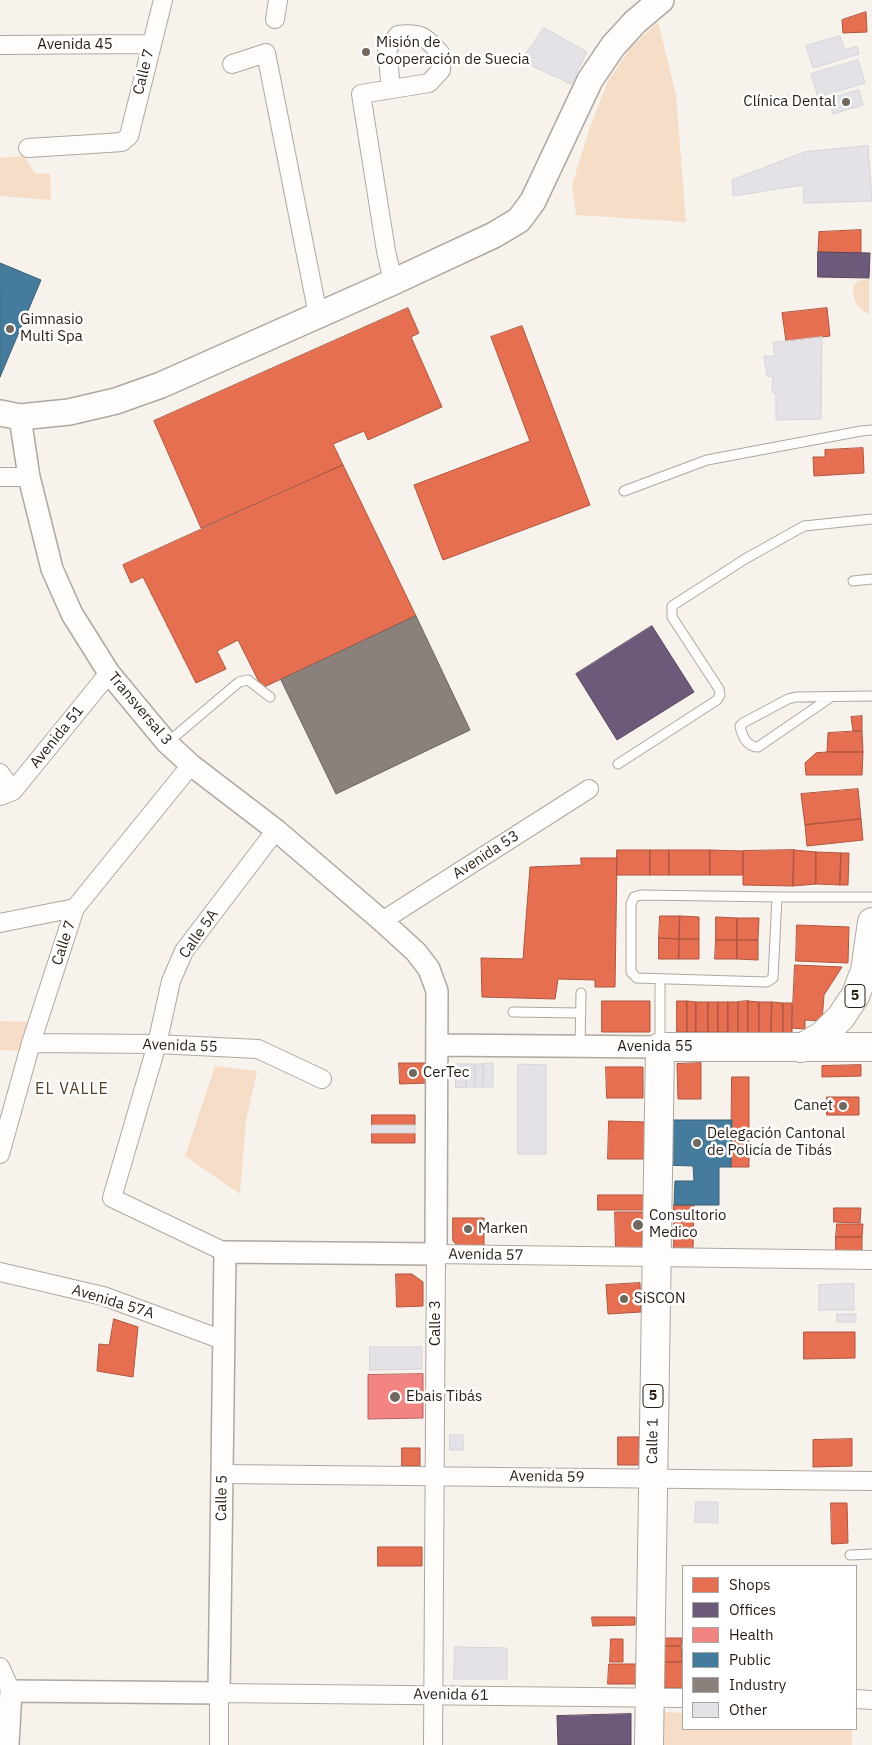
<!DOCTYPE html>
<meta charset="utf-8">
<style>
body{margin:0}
#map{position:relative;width:872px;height:1745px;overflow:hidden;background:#f8f2ec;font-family:"IBM Plex Sans",sans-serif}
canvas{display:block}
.legend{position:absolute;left:682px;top:1565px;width:175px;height:165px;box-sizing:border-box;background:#fff;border:1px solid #a9a5a1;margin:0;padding:6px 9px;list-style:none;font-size:15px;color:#281d13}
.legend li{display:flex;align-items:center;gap:10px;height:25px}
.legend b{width:25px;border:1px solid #a9a5a1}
</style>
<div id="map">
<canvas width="872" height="1745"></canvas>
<ul class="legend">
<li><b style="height:14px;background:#e76f51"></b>Shops</li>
<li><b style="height:14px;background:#6d597a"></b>Offices</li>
<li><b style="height:14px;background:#f28482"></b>Health</li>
<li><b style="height:14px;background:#457b9d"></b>Public</li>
<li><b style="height:14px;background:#8a817c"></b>Industry</li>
<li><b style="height:14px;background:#e4e2e7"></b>Other</li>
</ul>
</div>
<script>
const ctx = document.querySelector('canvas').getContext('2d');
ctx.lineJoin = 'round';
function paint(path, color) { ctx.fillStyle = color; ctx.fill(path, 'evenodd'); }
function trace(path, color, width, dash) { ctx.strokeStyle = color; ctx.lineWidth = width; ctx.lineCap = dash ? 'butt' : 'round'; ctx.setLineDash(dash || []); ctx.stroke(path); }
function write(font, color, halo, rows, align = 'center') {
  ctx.font = font + ' "IBM Plex Sans",sans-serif'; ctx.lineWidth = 5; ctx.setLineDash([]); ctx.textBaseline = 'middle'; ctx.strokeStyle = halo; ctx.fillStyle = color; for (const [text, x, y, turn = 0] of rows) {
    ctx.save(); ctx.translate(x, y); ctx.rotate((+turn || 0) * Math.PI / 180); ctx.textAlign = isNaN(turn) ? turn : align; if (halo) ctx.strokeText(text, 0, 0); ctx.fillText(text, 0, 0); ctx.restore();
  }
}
paint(new Path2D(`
 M658,22l18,73 10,127 -110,-7 -4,-30 18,-58 18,-46 23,-34z
 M24,156l11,17 15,1 1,26 -51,-4v-38z
 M869,279v35c-13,-6 -16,-14 -16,-27l5,-6z
 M0,1021l29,1 -8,29 -21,-1z
 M215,1066l42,5 -11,50 -6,73 -55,-38z
 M661,1712l22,1v16h169v16h-192z`), '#f6ddc8');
const shops = new Path2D(`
 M866,12l1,20 -24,1 -1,-13z
 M861,230v23l-43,-1 1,-20z
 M408,308l11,25 -8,4 31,70 -74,33 -4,-9 -31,13 10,21 -142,63 -47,-107z
 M827,308l3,28 -44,5 -4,-28z
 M522,326l68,179 -147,55 -29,-75 116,-44 -39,-104z
 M863,448l1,25 -50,3 -1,-19h12v-7z
 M343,465l73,151 -154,72 -24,-48 -21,11 9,18 -30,14 -53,-106 -12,6 -8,-18z
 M862,716v15h-9l-2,-14z
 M862,731l1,21h-36l1,-19z
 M827,752h36l-1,23h-56l-1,-12 11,-10z
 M858,789l3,30 -56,6 -4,-31z
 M861,819l2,21 -56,6 -2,-21z
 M617,850h33v25h-33z
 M650,850h19v25h-19z
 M669,850h41v25h-41z
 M710,850l33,1v24h-33z
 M794,850l22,2v32l-23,2z
 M794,850l-1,36 -50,-1v-34z
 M816,852l25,1 -1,32 -24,-1z
 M841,853h8l-1,32h-8z
 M581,858h36l-2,129h-20v-7l-37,-1 -3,20 -73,-2 -1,-39 42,1 7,-92 51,-2z
 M660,916h20l-1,23 -20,-1z
 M680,916l19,1v22h-20z
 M716,917l21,1v22h-21z
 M737,918h22l-1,22h-21z
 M797,925l52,2 -1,36 -52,-2z
 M659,938l20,1v20h-20z
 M679,939h20v20h-20z
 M716,940h21v19h-22z
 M737,940h21v20l-21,-1z
 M795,965l47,2 -18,28 -2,26 -17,-1v9l-13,-1z
 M602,1001h48v31h-48z
 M677,1001h10v31h-10z
 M687,1001l9,1v30h-9z
 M748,1001v32h-10v-31z
 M748,1001l11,1v31h-11z
 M696,1002h12v30h-12z
 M708,1002h10v30h-10z
 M718,1002h10v30h-10z
 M728,1002h10v31l-10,-1z
 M759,1002h13l-1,31h-12z
 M772,1002l11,1v30h-12z
 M783,1003h9v30h-9z
 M399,1063h27l1,20 -27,1z
 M701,1063v36h-23l-1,-35z
 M861,1065v11l-39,1v-11z
 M606,1067h37v31h-36z
 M732,1077h17v90h-18z
 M827,1097h32v18h-32z
 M372,1115h43v10h-43z
 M609,1121l36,1 -1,37h-36z
 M372,1133h43v10h-43z
 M598,1195h46l1,15h-47z
 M674,1205h20l-1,45h-19z
 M834,1208h27l-1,15 -26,-1z
 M615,1212h29v30l-5,7h-23z
 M453,1218h31v30h-24l-7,-7z
 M837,1224h26l-1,13h-26z
 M836,1237h26v17h-26z
 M396,1274h16l11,8v24l-26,1z
 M640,1283l1,29 -33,2 -2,-29z
 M114,1319l24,8 -5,50 -36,-6 2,-27 10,1z
 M804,1332h51v26l-51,1z
 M618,1437h21v28h-21z
 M852,1439v27l-39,1v-27z
 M402,1448h18v18h-18z
 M831,1503h16l1,40 -16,1z
 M378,1547h44v19h-44z
 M592,1617h43v8l-42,1z
 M665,1638h17l-1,8h-16z
 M611,1639h12v23h-13z
 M665,1646h16l1,16h-17z
 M665,1662h18v26h-18z
 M609,1664h28v20h-29z`);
paint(shops, '#e76f51');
trace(shops, '#ae563e', 1);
const offices = new Path2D(`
 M818,252l52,1 -1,25 -51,-1z
 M652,626l42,66 -77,48 -41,-66z
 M631,1714v31h-73l-1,-29z`);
paint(offices, '#6d597a');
trace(offices, '#58475b', 1);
const health = new Path2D(`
 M423,1374v44l-55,1v-44z`);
paint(health, '#f28482');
trace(health, '#b56561', 1);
const public = new Path2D(`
 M0,263l41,17 -41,97z
 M662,1120h70l-1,47h-12v38h-45l1,-24h19l-1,-15 -31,-1z`);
paint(public, '#457b9d');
trace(public, '#3c5f74', 1);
const industry = new Path2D(`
 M416,616l54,114 -134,64 -55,-114z`);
paint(industry, '#8a817c');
trace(industry, '#6d635c', 1);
const building = new Path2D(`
 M544,28l43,24 -16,32 -50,-23z
 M840,36l5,14 12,-4 2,8 -46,14 -7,-22z
 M858,60l7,23 -47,14 -7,-23z
 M859,90l4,15 -30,9 -4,-15z
 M868,146l4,55 -68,2 -1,-18 -70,11 -1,-16 72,-28z
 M822,337l-1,82 -45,1v-26l-4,-2 1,-15 -6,-1 -3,-20h11l-2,-13z
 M493,1063v24h-10v-23z
 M456,1064h10v23l-10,1z
 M466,1064h9v23h-9z
 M475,1064h8v23h-8z
 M518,1064l28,1v89h-28z
 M372,1125h43v8h-43z
 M854,1284v26h-35v-25z
 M837,1314h19v8h-19z
 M370,1347h52v22l-52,1z
 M450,1435h13v15h-13z
 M696,1502h22v21l-23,-1z
 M455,1647l52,1v31h-53z`);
paint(building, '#e4e2e7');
trace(building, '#d5d4d8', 1);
const service = new Path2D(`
 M624,491l83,-31 154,-29 11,-1
 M853,581l19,-2
 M831,697l-73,50c-11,0 -16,-11 -18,-21l3,-3 45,-24 8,-2 76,-1
 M167,743l72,-61 9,-2 22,17
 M618,764l99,-64 3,-5 -1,-6 -47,-72v-11l73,-47 59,-33 68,-7
 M641,895l136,2 -4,81 -6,4 -130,-4 -6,-6v-68l3,-7z
 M777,897h95
 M513,1012l68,1
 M660,1044v-65
 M580,1046l1,-53
 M850,1555l22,-1`);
const minor = new Path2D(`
 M275,19l3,-19
 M0,45l151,-1
 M232,64l34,-11 52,262
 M391,89l-4,-40 11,-14c23,-3 28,2 43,19v16l-12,13 -68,11 25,157 7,31
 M28,148l80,-5 14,-1 7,-6 34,-136
 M0,477h29
 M0,773l13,18
 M0,796l13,-5 96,-118
 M382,921l207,-132
 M0,923l75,-15
 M31,1043l126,1 101,5 64,30
 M0,1154l31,-111 44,-135 116,-143
 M225,1252l-113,-54 45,-154 14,-63 13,-30 92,-121
 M0,1272l103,24 120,44
 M222,1474l650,7
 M0,1667l11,24
 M856,1699l16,1
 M219,1745v-52l464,5
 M433,1745l3,-491 436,6`);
const tertiary = new Path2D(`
 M438,1045l222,2
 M8,1745l3,-54 208,2 6,-441 211,2 1,-263 -8,-22 -13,-17 -34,-31 -106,-91 -85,-65 -24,-22 -58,-70 -37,-59 -20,-45 -23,-92 -9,-60`);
const secondary = new Path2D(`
 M0,413l20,4 49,-5 47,-11 45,-16 232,-103 101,-47 25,-15 14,-19 57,-121 23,-34 22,-24 26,-22`);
const primary = new Path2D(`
 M801,1048l21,-12 19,-19 14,-21 10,-25 7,-49
 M649,1745l11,-698h212`);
trace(service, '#afa7a0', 11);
trace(minor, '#afa7a0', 20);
trace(tertiary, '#afa7a0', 24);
trace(secondary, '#afa7a0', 28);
trace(primary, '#afa7a0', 30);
trace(service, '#fefdfc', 9);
trace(minor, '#fefdfc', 18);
trace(tertiary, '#fefdfc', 21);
trace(secondary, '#fefdfc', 25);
trace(primary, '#fefdfc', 28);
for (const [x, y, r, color] of [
 [366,52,5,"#71685f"],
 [846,102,5,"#71685f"],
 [10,329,5,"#71685f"],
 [413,1073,5,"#71685f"],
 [843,1106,5,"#71685f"],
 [697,1143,5,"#71685f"],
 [638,1225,6,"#71685f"],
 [468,1229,5,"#71685f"],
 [624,1299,5,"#71685f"],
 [395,1397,6,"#71685f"]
]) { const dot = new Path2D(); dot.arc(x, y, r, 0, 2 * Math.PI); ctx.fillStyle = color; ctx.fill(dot); trace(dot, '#fff', 2); }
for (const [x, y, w] of [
 [855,996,20],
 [653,1396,20]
]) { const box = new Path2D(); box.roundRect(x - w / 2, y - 11.5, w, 23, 4); ctx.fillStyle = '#fff'; ctx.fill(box); trace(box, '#281d13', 1); }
write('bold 14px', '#281d13', null, [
 ["5",855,996],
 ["5",653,1396]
]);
write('15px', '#281d13', '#fff', [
 ["Misión de",376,43],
 ["Cooperación de Suecia",376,60],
 ["Clínica Dental",836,102,"right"],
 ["Gimnasio",20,320],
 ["Multi Spa",20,337],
 ["CerTec",423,1073],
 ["Canet",833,1106,"right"],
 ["Delegación Cantonal",707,1134],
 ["de Policía de Tibás",707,1151],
 ["Consultorio",649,1216],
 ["Medico",649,1233],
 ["Marken",478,1229],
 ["SiSCON",634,1299],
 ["Ebais Tibás",406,1397]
], 'left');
write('15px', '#281d13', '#fff', [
 ["Avenida 45",75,45],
 ["Calle 7",144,72,-76],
 ["Transversal 3",140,709,50],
 ["Avenida 51",57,737,-51],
 ["Avenida 53",486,855,-33],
 ["Calle 5A",199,934,-55],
 ["Calle 7",64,943,-72],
 ["Avenida 55",180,1046,2],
 ["Avenida 55",655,1047],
 ["Avenida 57",486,1255,1],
 ["Avenida 57A",113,1302,17],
 ["Calle 3",436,1323,-90],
 ["Calle 1",653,1441,-89],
 ["Avenida 59",547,1477,1],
 ["Calle 5",222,1498,-89],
 ["Avenida 61",451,1695,1]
]);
ctx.letterSpacing = '1px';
write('16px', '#573d27', '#fff', [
 ["EL VALLE",72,1089]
]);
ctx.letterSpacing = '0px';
</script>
